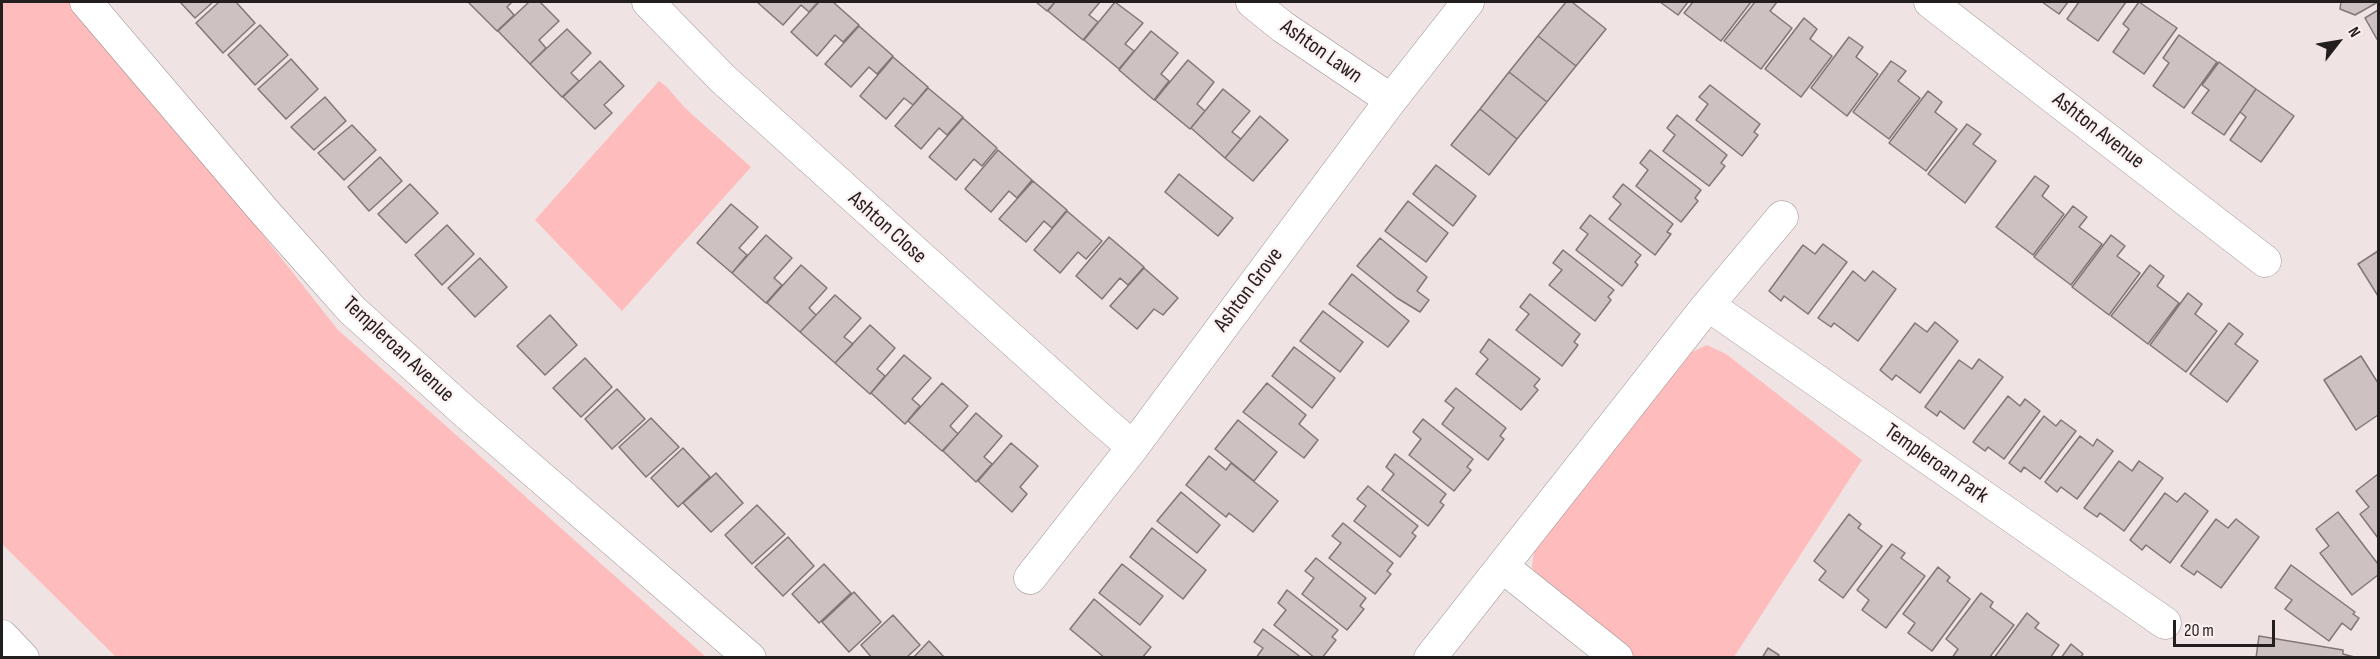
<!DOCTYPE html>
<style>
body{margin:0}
#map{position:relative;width:2380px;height:659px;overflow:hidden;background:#efe3e3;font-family:"Sofia Sans Condensed",sans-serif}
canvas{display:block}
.frame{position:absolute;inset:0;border:3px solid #241f1f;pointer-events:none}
.north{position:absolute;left:2308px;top:12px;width:60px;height:60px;-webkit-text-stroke:4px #fcf0f0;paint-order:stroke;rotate:59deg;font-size:16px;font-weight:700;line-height:24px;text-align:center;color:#241f1f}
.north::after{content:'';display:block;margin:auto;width:21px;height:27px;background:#241f1f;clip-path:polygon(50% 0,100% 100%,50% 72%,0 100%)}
.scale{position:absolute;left:2173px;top:620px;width:102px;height:27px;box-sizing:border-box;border:3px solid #241f1f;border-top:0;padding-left:8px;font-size:18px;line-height:21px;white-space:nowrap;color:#241f1f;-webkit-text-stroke:4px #fcf0f0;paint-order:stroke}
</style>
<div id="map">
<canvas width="2380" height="659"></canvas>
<div class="frame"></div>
<div class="north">N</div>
<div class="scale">20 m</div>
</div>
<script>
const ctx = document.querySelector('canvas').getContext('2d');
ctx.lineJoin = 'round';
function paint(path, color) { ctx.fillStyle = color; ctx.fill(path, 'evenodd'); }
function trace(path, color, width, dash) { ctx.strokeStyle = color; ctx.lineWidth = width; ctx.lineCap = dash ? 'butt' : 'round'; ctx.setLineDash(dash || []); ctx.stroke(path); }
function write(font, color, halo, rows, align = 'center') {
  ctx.font = font + ' "Sofia Sans Condensed",sans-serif'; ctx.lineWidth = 4.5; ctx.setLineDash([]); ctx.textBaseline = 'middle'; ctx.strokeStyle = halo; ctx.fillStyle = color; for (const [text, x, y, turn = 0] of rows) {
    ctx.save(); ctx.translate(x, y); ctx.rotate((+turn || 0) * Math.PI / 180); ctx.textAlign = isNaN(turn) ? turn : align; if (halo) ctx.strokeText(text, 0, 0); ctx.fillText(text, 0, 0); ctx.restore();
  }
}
paint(new Path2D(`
 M2,2h77l259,328 368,327h-590l-114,-113z
 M659,81l8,6 18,21 66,59 -129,144 -87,-91z
 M1707,345l19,9 136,106 -128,197h-100l-93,-71 -9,-19 3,-23 148,-188z`), '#febcbd');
const building = new Path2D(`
 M180,2h33l-18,16z
 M219,2h17l19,21 -32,30 -27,-30z
 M468,2h44l-5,5 7,8 -17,16z
 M529,2h11l19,19 -20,19 7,8 -16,16 -32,-33z
 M757,2h61l-9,10 -8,-7 -18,20z
 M819,2h14l26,23 -16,17 -8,-7 -18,21 -26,-24z
 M1036,2h19l-8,9z
 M1055,2h45l-11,13 9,7 -15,18 -35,-29z
 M1115,2l28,21 -18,21 9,7 -15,18 -35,-29z
 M1566,2h6l34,27 -30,37 -38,-30z
 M1660,2h28l-10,13z
 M1693,2h58l-30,39 -37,-28z
 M1755,2h22l-7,9 22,17 -31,41 -37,-28z
 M2042,2h26l-9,12z
 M2079,2h47l-28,39 -31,-22z
 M2139,2l38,26 -33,46 -31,-22 16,-23 -6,-5z
 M2341,2h37l-23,13 -15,-6z
 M2378,10v31l-13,-23z
 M1804,18l13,11 -7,10 22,17 -31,41 -36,-28z
 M260,25l28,30 -33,30 -27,-30z
 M859,26l34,30 -16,18 -8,-7 -18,20 -26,-23z
 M567,29l24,24 -20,20 8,8 -17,16 -32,-33z
 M1151,31l27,22 -17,21 8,7 -15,19 -35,-30z
 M2179,35l38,27 -33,46 -31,-22 16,-23 -6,-5z
 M1538,36l38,30 -29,36 -38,-30z
 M1849,37l14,10 -7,10 22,17 -31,42 -36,-28z
 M893,57l35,30 -15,18 -9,-7 -18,21 -26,-23z
 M291,59l27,30 -32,30 -28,-30z
 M1188,60l26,22 -17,22 8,7 -15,18 -35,-29z
 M600,61l24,25 -20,19 8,8 -17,16 -32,-32z
 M1891,61l15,10 -8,10 22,17 -31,41 -36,-27z
 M2219,62l37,27 -32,46 -32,-22 17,-23 -7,-5z
 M1509,72l38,30 -30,37 -37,-30z
 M1710,85l50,39 -6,8 4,3 -16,21 -46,-36 12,-16 -9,-7z
 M928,88l35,29 -16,18 -8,-7 -18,21 -26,-23z
 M1223,89l27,22 -18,21 9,7 -16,19 -34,-30z
 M2256,89l38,27 -33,46 -31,-22 16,-23 -6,-5z
 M1928,91l14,11 -7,10 22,17 -31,42 -37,-28z
 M325,97l21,24 -32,29 -23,-23z
 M1480,109l37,30 -28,36 -38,-30z
 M1677,115l50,40 -6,8 4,3 -16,20 -46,-35 12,-16 -8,-7z
 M1260,116l28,24 -35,41 -28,-23z
 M963,118l34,30 -15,18 -8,-7 -18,21 -27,-23z
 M1967,124l14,10 -8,10 23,17 -31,42 -37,-29z
 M352,125l24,25 -32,30 -26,-27z
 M998,150l34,30 -15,18 -8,-7 -18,21 -26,-23z
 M1650,150l51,40 -6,8 3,3 -17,21 -45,-36 12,-16 -8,-7z
 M380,157l22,24 -33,30 -21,-24z
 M1436,165l40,31 -23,30 -40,-32z
 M1179,174l54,44 -15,18 -53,-44z
 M2035,176l14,10 -7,10 22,18 -31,41 -37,-28z
 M1033,181l34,29 -15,18 -8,-7 -18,21 -27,-23z
 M410,184l28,29 -32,30 -28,-29z
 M1623,184l50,40 -6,8 4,2 -16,21 -46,-36 12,-15 -8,-7z
 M1408,201l40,32 -22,29 -41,-31z
 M731,204l27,23 -19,21 8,7 -15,18 -35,-30z
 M2073,206l14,11 -8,10 23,17 -31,41 -37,-28z
 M1067,211l35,30 -16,18 -8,-7 -18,21 -26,-23z
 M1590,215l51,40 -6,7 3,3 -16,21 -46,-36 12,-16 -8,-6z
 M447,225l27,29 -32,31 -27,-30z
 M766,235l26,23 -18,20 8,7 -16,18 -34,-30z
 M2111,235l14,11 -8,10 23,17 -31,42 -37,-28z
 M1109,237l35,30 -16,18 -8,-7 -18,21 -26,-23z
 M1380,238l47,39 -10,14 12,9 -9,12 -23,-14 -40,-32z
 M1823,244l24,18 -39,52 -24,-18 -3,5 -12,-10 34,-46 12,9z
 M1563,250l51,40 -6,7 3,3 -16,21 -46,-36 13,-15 -9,-7z
 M2378,251v45l-20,-32z
 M480,258l27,29 -32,30 -27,-29z
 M801,265l26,23 -18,20 7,7 -16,17 -33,-29z
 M2150,265l14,11 -7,10 22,17 -31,41 -37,-28z
 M1144,268l34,30 -15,17 -9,-6 -17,20 -27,-23z
 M1853,271l12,10 8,-10 23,18 -38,52 -24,-18 -3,4 -13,-9z
 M1352,274l57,47 -21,26 -59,-43z
 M2188,293l14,11 -7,10 22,17 -31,41 -36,-27z
 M1530,294l50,40 -6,8 4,3 -16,21 -46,-36 13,-16 -9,-7z
 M835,295l26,23 -17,19 9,7 -18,19 -35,-31z
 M1323,311l40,31 -23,30 -40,-31z
 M550,315l27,30 -32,30 -28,-29z
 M1935,322l23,19 -38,52 -24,-18 -4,5 -12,-10 35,-47 12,9z
 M2229,323l14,11 -8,10 23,17 -31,41 -37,-28z
 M870,325l25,23 -18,21 8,7 -15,18 -35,-31z
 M1489,339l51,40 -6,7 4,4 -17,20 -45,-36 12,-15 -8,-7z
 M1294,347l41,31 -23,30 -40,-32z
 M904,355l27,23 -19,21 8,7 -15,18 -34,-31z
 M2361,356l17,27v32l-22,15 -32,-50z
 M585,358l27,29 -31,30 -28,-29z
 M1979,359l24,18 -39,52 -24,-18 -3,5 -12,-9 34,-47 13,9z
 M942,383l26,23 -18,20 8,8 -16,17 -34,-30z
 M1267,383l39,32 -7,9 19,16 -14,18 -61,-46z
 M1456,388l50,40 -6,8 4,3 -16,21 -46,-36 12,-16 -9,-7z
 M617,389l28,30 -33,30 -27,-30z
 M2008,396l12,10 5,-7 15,12 -36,48 -16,-12 -3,4 -12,-9z
 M976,413l26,23 -18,21 8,7 -16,18 -33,-31z
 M2044,416l12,10 5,-6 15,11 -36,48 -16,-12 -3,5 -12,-9z
 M651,418l28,29 -33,30 -27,-30z
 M1423,419l50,40 -6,8 4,3 -17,21 -45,-36 12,-16 -8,-7z
 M1238,420l39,32 -23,29 -39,-32z
 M2080,436l13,10 4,-7 16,12 -36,48 -16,-12 -4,5 -12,-10z
 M1011,443l27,23 -18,21 7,7 -15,18 -34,-31z
 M683,448l27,29 -32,30 -27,-29z
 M1395,454l51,40 -6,8 4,3 -16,21 -46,-36 12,-16 -8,-7z
 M1209,456l17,14 5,-7 47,38 -25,31 -24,-19 -3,4 -40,-32z
 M2119,461l13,10 7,-10 24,17 -39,53 -24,-18 -3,4 -13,-9z
 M716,473l27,30 -32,29 -28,-29z
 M2378,474v64l-18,-24 9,-7 -13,-16z
 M1368,486l50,40 -6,7 4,3 -16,21 -46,-36 12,-15 -9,-7z
 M1181,492l39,33 -23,28 -40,-32z
 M2165,493l12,9 8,-9 23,18 -38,52 -24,-18 -4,5 -12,-10z
 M757,505l28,29 -33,30 -27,-29z
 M2338,512l40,52v11l-26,20 -32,-42 9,-7 -13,-17z
 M1849,514l12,10 -3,4 24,18 -39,52 -24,-18 7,-9 -12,-10z
 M2216,519l12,9 8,-9 23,18 -38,51 -24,-17 -3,4 -13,-9z
 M1343,523l50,40 -6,8 4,3 -16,20 -46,-36 12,-15 -9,-7z
 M1152,528l54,42 -23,29 -53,-42z
 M788,537l26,29 -31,30 -28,-29z
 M1892,544l13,9 -4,5 24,18 -39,52 -24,-18 7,-10 -12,-10z
 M1316,558l50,40 -6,8 4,3 -17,21 -45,-36 12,-16 -9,-7z
 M824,564l27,29 -32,30 -27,-29z
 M1122,564l41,32 -23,29 -41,-32z
 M2291,565l64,47 -2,2 6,4 -8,12 -9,-7 -13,18 -44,-32 7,-9 -17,-12z
 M1938,567l12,10 -3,4 23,18 -38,52 -24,-18 7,-10 -12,-9z
 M1287,590l51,40 -6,7 4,3 -14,18h-7l-41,-33 12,-15 -8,-7z
 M854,592l27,30 -32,30 -27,-30z
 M1981,593l12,9 -3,5 24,18 -25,33h-37l6,-9 -12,-10z
 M1094,599l57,48 -9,11h-37l-35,-29z
 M2027,613l12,10 -4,5 24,17 -9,13h-56z
 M893,615l27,30 -14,13h-34l-11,-13z
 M1263,629l39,29h-46l7,-10 -9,-6z
 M2259,636l84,14v4l15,4h-102z
 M929,641l16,17h-32z
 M2071,644l12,10 -3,4h-19z
 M1768,648l11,7 -2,3h-15z`);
paint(building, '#cdc2c1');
trace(building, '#817776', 1.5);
const minor = new Path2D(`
 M86,2l178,209 88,99 112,101 286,247
 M648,2l74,76 376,339 35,30
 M1252,2l31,25 108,73
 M1930,2l335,259
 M1708,305l457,318
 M1503,567l114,91
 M1030,578l103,-131 258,-347 77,-98
 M2,636l21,22
 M1430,658l278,-353 74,-88`);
trace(minor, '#9b9090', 33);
trace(minor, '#fff', 32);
write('22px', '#241f1f', '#fcf0f0', [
 ["Ashton Lawn",1321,52,35],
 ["Ashton Avenue",2098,131,38],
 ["Ashton Close",887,228,42],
 ["Ashton Grove",1249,290,-53],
 ["Templeroan Avenue",398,350,43],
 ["Templeroan Park",1936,464,35]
]);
</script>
